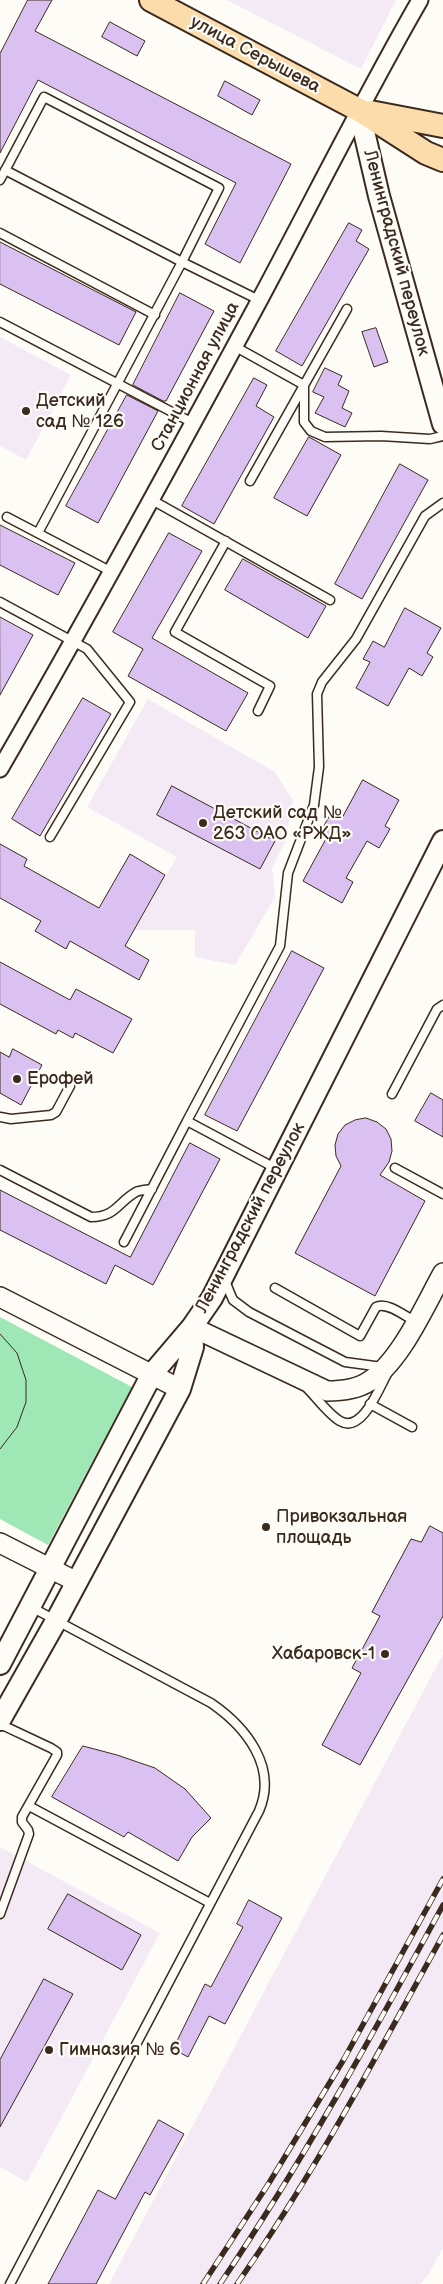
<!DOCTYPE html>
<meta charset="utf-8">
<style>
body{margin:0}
canvas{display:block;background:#fdfcf7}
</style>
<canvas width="443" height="2284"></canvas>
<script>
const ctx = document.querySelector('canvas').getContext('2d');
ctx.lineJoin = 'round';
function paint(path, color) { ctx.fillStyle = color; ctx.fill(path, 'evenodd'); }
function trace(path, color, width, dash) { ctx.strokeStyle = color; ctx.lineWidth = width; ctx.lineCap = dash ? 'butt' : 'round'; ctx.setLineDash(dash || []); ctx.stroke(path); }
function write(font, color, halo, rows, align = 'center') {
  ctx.font = font + ' "Balsamiq Sans",sans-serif'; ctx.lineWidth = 4.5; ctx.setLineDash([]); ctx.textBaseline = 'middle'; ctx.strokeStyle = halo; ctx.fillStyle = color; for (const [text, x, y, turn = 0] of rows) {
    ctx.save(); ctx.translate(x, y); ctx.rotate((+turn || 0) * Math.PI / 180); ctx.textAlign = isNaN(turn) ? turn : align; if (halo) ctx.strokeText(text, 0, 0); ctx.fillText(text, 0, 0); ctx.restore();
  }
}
paint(new Path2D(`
 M227,0h169l-35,69z
 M0,337l71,38 -45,85 -26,-14z
 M148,699l127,73 18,29 -7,39 -14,28 3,29 -40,68 -40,-8v-27h-60l42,-73 -90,-50z
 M443,1654v594l-15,27 -8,9h-311z
 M0,1847l160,86 -133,249 -27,-15z`), '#f3eaf5');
paint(new Path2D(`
 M0,1317l132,70 -84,158 -48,-26z`), '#9fe7b5');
const building = new Path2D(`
 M28,0h24l-17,31 256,133 -51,99 -35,-19 31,-61 -198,-103 -38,73v-99z
 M110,22l35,19 -8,15 -35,-19z
 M225,81l35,19 -8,15 -34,-19z
 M349,223l13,7 -6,11 13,8 -67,117 -26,-15z
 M0,242l136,70 -17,33 -119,-61z
 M180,293l34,18 -48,90h-3l-30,-16z
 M376,328l12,34 -14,5 -12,-35z
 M325,368l17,8 -4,9 11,6 -7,17 10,5 -7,14 -30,-14 9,-16 -11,-5z
 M254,378l13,7 -11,21 18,11 -60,107 -32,-18z
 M127,395l31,16 -60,112 -32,-17z
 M309,437l32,18 -34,61 -33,-18z
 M400,464l28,16 -66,119 -27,-15z
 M0,525l75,38 -17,32 -58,-30z
 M169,533l33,18 -50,87 96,55 -22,38 -98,-55 15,-27 -30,-17z
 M243,559l83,47 -18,32 -83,-48z
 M405,608l36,20 -14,25 6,4 -11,19 -13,-8 -21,38 -32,-18 14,-26 -7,-3 10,-18 11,6z
 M0,617l33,18 -33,60z
 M83,698l28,16 -71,122 -28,-17z
 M363,780l36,20 -14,26 5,3 -11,19 -12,-7 -21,37 7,4 -11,21 -39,-22 25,-46 -7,-4 10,-18 10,6z
 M172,786l103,55 -15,28 -103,-54z
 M0,844l27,15 -3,7 75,42 31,-54 35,21 -40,71 24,14 -10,20 -69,-39 -4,8 -31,-18 6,-10 -41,-23z
 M292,951l32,17 -87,163 -32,-16z
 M0,962l70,38 6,-11 56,30 -19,34 -38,-20 -2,5 -15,-8 -2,4 -56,-30z
 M13,1049l29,16 -21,40 -21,-12v-41l9,5z
 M431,1093l12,7v37l-28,-16z
 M366,1118l11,4 9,7 5,10 1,12 -3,11 -9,13 45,26 -50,95 -80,-43 46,-87 -5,-10 -1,-11 3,-11 7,-9 10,-5z
 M190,1143l30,16 -67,126 -38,-20 -9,19 -106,-54v-40l130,67z
 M430,1526l13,7v83l-83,149 -38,-20 39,-72 -9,-5 28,-52 -8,-4 39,-73 10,3z
 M83,1746l34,9 38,13 30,21 26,29 -19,19 -14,24 -50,-29 -4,5 -72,-40z
 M68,1894l73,41 -19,35 -74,-41z
 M249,1900l33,18 -57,106 -16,-8 -21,41 -15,-8 32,-65 6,3 32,-60 -6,-3z
 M44,1979l29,15 -73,133v-67z
 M159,2120l25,14 -34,61 -5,-3 -49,92h-48l50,-94 17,9z`);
paint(building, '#dbc1f1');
trace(building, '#3b2a1e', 1);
const service = new Path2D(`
 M5,170l177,92 -144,271
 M0,180l44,-83 175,91 -37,74 77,38
 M0,233l155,82
 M0,322l193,101
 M234,346l70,39v37l7,9 14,6 56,-1 49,3 13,-3
 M250,481l97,-172
 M152,500l178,100
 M7,517l105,55
 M226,541l-51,91 95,54 -12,25
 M0,602l87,47 43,53 -80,135
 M392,1094l45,-85 6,-4
 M0,1117l11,2 40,-4 5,-3 14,-26
 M395,1168l48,26
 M277,1169l-90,-48 93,-175 8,-73 26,-68 5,-38 -2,-73 5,-12 34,-43 69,-123 18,-13
 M0,1170l91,47c25,0 27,-15 45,-25 4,-2 11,-2 16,-3
 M124,1242l63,-121
 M225,1281l8,19 16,12 96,50 37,5
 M275,1288l85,48 16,-29c11,-6 30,10 40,15
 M307,1388c9,9 22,27 33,33 22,13 39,-33 47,-47
 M370,1404l42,23
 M0,1724l51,24 6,4v3l-35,62v5l6,8 1,4 -29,80
 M29,1806l181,97
 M10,2284l249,-473c19,-44 -13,-84 -48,-108l-180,-96`);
const minor = new Path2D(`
 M0,769c89,-154 174,-310 258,-466 54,-101 105,-204 162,-303`);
const tertiary = new Path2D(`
 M0,1297l180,92
 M192,1327l135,64c13,0 30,-2 41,-9 32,-19 57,-77 75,-109
 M0,1543l77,39`);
const secondary = new Path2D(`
 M359,110l20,86 64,228
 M0,1664l152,-290 40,-47 20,-29 231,-457
 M0,1720l56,-99 124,-232 13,-42 -1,-20`);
const primary = new Path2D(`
 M151,0l208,110 67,43 17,7
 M370,112l73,14`);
trace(service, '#3b2a1e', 11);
trace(minor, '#3b2a1e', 19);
trace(tertiary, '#3b2a1e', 22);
trace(secondary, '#3b2a1e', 24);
trace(primary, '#3b2a1e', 26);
trace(service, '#fdfcf7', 8);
trace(minor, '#fdfcf7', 15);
trace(tertiary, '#fdfcf7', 19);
trace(secondary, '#fdfcf7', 20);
trace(primary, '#fddcac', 22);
trace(new Path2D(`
 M0,1334l17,19 9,27v22l-9,25 -17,22`), '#3b2a1e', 1);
const rail = new Path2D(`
 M203,2284l66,-101 75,-124 99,-180
 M220,2284c82,-121 153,-250 223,-379
 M237,2284c78,-111 141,-231 206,-349`);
trace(rail, '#3b2a1e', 5.5);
trace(rail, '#fdfcf7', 4, [11]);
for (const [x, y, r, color] of [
 [26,411,5,"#3b2a1e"],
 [203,823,5,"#3b2a1e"],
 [17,1079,5,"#3b2a1e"],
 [266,1527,5,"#3b2a1e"],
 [385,1654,5,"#3b2a1e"],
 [49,2050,5,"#3b2a1e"]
]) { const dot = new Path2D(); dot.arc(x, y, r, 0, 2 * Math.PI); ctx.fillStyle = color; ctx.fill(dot); trace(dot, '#fdfcf7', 2); }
write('18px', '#3b2a1e', '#fdfcf7', [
 ["улица Серышева",255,55,28],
 ["Ленинградский переулок",396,253,75],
 ["Станционная улица",196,377,-62],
 ["Ленинградский переулок",251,1218,-62]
]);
write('18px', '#3b2a1e', '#fdfcf7', [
 ["Детский",36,401],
 ["сад № 126",36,422],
 ["Детский сад №",213,813],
 ["263 ОАО «РЖД»",213,834],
 ["Ерофей",27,1079],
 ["Привокзальная",276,1517],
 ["площадь",276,1538],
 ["Хабаровск-1",375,1654,"right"],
 ["Гимназия № 6",59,2050]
], 'left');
</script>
